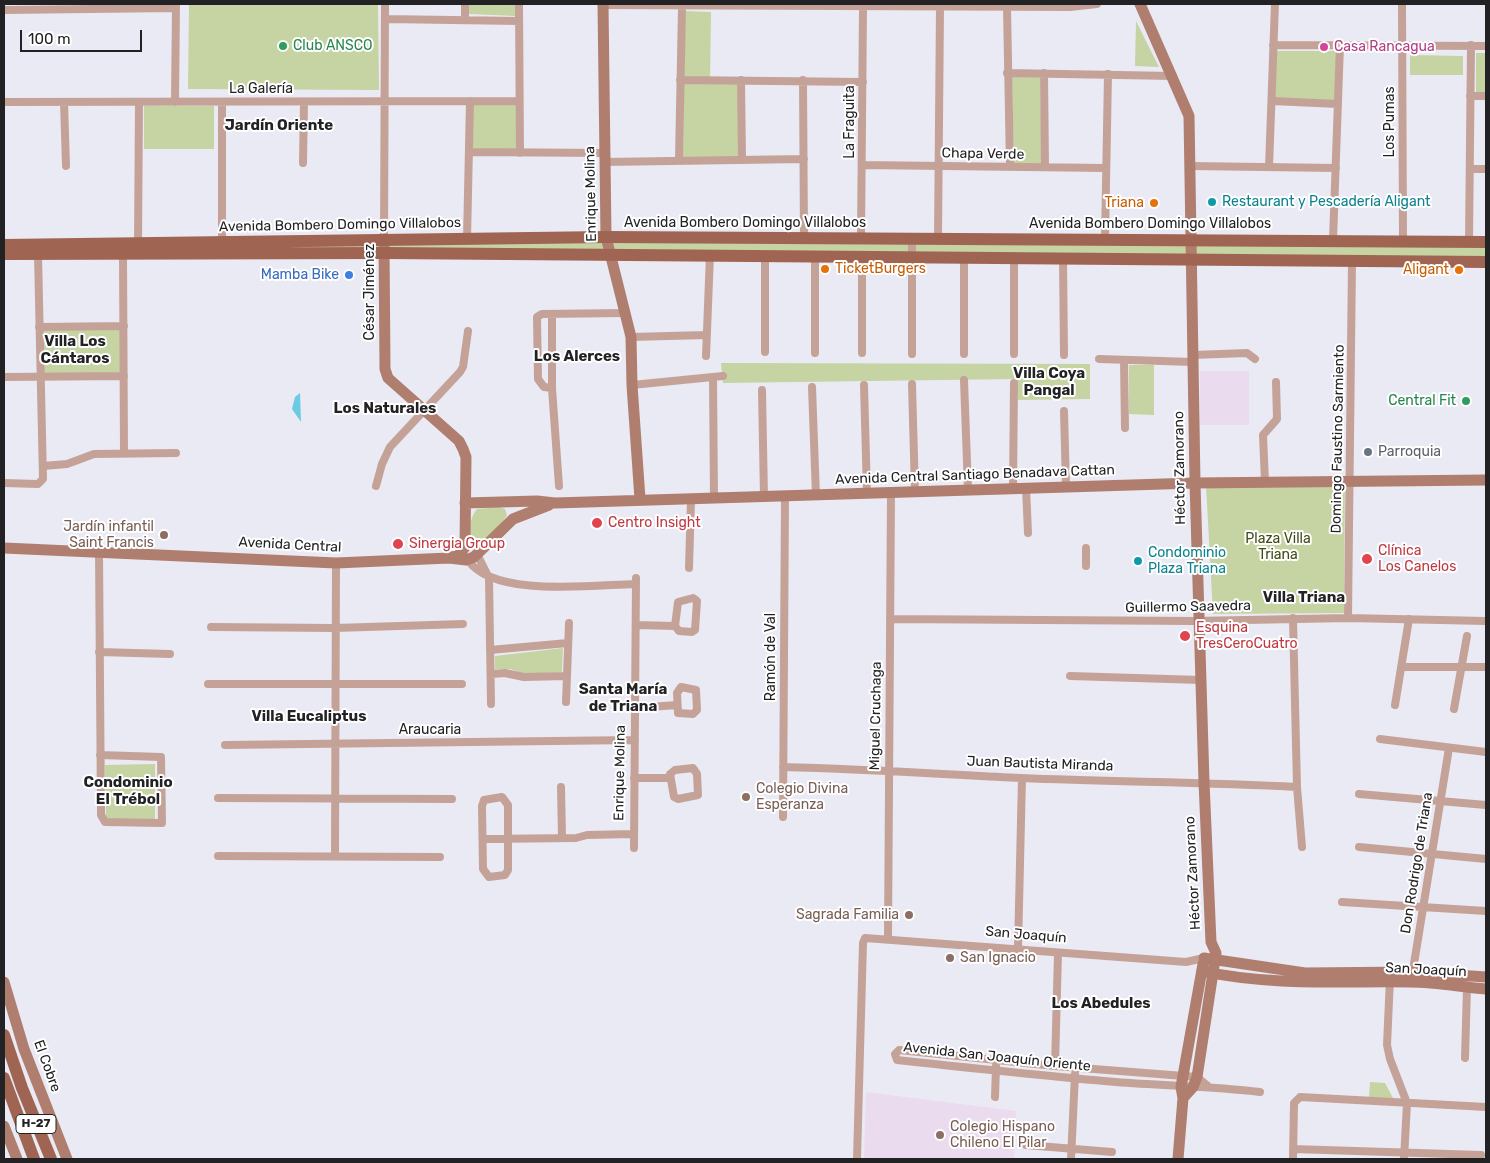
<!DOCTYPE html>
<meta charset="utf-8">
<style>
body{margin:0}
#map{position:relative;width:1490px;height:1163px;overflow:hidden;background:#eaeaf5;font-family:Rubik,sans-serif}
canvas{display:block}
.frame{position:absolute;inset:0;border:5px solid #222225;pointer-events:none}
.scale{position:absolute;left:20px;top:30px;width:122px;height:22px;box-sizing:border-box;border:2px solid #222225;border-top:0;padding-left:6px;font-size:15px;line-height:18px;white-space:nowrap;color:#222225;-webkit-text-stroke:4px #fff;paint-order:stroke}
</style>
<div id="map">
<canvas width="1490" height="1163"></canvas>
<div class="frame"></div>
<div class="scale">100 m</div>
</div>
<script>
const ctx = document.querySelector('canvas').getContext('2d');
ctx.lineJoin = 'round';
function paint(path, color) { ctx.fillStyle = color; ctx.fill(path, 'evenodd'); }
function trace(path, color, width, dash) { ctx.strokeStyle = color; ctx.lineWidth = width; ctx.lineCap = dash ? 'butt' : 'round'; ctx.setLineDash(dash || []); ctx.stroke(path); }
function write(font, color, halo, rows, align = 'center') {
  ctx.font = font + ' Rubik,sans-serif'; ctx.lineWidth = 4; ctx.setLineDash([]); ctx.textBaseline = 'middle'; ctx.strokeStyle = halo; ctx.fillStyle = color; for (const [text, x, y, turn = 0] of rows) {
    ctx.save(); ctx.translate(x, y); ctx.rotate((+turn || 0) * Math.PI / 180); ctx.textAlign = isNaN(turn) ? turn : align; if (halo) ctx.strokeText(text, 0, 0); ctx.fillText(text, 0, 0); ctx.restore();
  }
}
paint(new Path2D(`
 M1200,371h49v54h-49z
 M866,1092l150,19 -2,48h-150z`), '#ebdbee');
paint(new Path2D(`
 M189,4h189l1,86 -191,-1z
 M469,4h47v12l-47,-2z
 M684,11l27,1 -1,70h29l-1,75h-55z
 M1136,21l23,46 -24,-1z
 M1276,51h62l-1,51 -63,-3z
 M1476,53h10v41h-10z
 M1410,55l53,1v19h-53z
 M1012,75h28l2,89h-28z
 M473,104h44v46l-45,-1z
 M144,106h70v43h-70z
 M470,240l1016,6v12h-209l-1133,-13z
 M122,327v47l-78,1 -1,-47z
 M721,363l369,1v35l-72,1 -1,-21 -294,4z
 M1129,365h25v50l-25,-1z
 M1345,477l-1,136 -131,1 -7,-129z
 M499,507l6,2 2,6c-6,10 -22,30 -34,31 -3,-13 -5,-27 4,-37z
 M563,648l-1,24 -37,2 -15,-5h-15v-13z
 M155,764v55h-49l-1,-54z
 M1370,1082l15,1 9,17 -25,-2z`), '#c6d3a2');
paint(new Path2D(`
 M300,393l1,29 -9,-13 3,-12z`), '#69cce2');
trace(new Path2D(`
 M519,4l1,149
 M1402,4l1,237
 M603,5l467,2 27,-3
 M1007,7l3,160
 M4,10l172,-2
 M385,19l134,2
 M465,20v-16
 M1273,45l213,1
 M1007,73l166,3
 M1044,73l1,94
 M680,80l183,2
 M741,80l1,80
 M803,80l1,158
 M1470,96h16
 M1272,101l66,3
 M4,102l515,-1
 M64,102l2,64
 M175,102l1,-98
 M222,102v140
 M469,152l136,1
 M679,160l3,-153
 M605,162l199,-3
 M303,163l1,-61
 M862,165l243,3
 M1190,166l146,2
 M1269,167l6,-163
 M1470,169h16
 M861,238l2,-231
 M938,238l2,-231
 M467,239l3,-138
 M1105,239l3,-165
 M384,240l1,-236
 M1333,240l7,-195
 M1469,241l2,-196
 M138,244l1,-142
 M123,254l1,199
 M1063,258l1,97
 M39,327l85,-1
 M631,337l76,-2
 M765,352v-96
 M815,353v-97
 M862,353v-97
 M912,354v-117
 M964,354v-97
 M1014,354v-97
 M1193,355l54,-2 8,6
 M706,356l4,-101
 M1099,359l94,3
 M1124,360l1,68
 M4,377l120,-1
 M713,377l1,121
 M964,380l4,110
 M912,384l3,108
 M632,385l91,-9
 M864,385l3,109
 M812,387l4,109
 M552,388v-74
 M762,390l2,107
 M1064,411l2,76
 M43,466l24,-2 27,-10 82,-1
 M1265,482l-2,-47 14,-16 -1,-37
 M4,483l34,1 5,-5 -5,-224
 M376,486l6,-22 8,-17 70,-75 3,-5 5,-36
 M559,486l-7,-98 -8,-1 -6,-8 -1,-62 5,-3 84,-1
 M1026,488l2,45
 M1013,489l1,-106
 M99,551l2,264 4,7 57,1 -1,-66 -61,-2
 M477,554l11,22
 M468,560c25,38 125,25 167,24
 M1086,566v-18
 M689,568l2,-69
 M489,578l2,126
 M693,598l4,3 -2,29 -3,2 -13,-1 -4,-5 3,-24z
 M1293,618l4,169 5,60
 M1348,618l4,-357
 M890,619l304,2 154,-3 138,3
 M636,625l39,1
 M211,627l124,1 128,-4
 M490,650l78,-7
 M99,652l71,2
 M1401,667h85
 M491,674l14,-1 19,4 43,-1
 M1070,676l131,4
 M208,684h254
 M681,687l15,3 1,20 -4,4 -15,-1 -1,-20z
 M566,702l3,-79
 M1395,705l14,-86
 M636,708l41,-3
 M1454,709l13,-73
 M1380,739l106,13
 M225,745l410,-5
 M783,767c80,2 159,7 238,11 92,4 184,4 276,9
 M693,768l4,6 1,21 -20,4 -4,-2 -4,-23 5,-4z
 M634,778h36
 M561,787l1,51
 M1359,794l127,11
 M502,797l6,8v65l-3,5 -16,2 -6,-8 -1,-63 2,-6z
 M218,798l234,1
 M783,817l2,-320
 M483,839l93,-1 11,-3 46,-1
 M1359,847l127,12
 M634,848l2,-270
 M218,856l222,1
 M335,856l1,-293
 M1342,902l144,9
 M888,938l3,-445
 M1018,948l4,-170
 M1412,976l37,-228
 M1390,979l-3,66 3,14 17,44 -3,56
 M1465,1058l2,-71
 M1055,1066l3,-113
 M1208,1086l-11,-9 -142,-11 -156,-16 -4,4 2,6c73,8 146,16 219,22 49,4 96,4 144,10
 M995,1097l1,-31
 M1026,1145l86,7
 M1293,1149l188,6
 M857,1159l6,-216 2,-5 321,24 18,-4
 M1071,1159l4,-85
 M1293,1159l1,-56 6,-6 186,10`), '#c5a298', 8);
trace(new Path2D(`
 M603,4l3,233 25,100 1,48 8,114
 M1140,4l49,112 6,367 9,299 7,160 5,11 -19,124 -4,10 -10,11
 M384,244l1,125 3,9 71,63 4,8 3,8 -1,90 -7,9 -7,1
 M465,503l72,-2 18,2 640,-20 291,-3
 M4,548l332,15 113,-5 17,2 8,-3 39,-38 36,-14
 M1204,958l101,15 107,-1 74,5
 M1202,971c67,15 140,10 208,11 26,0 51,5 76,7
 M4,982l20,67 43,110
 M4,1126l13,33
 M1178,1159l5,-61 -2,-11 22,-123`), '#b07e6f', 11);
trace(new Path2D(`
 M4,245l602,-8 880,5
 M4,254l380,-1 1102,9
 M4,1035l18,53 29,71
 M4,1078l30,81`), '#a06452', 12);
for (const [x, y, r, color] of [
 [283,46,5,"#2e9e5b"],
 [1324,47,5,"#d1479c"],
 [1212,202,5,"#0f9aa8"],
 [1154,203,5,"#e8710a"],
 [825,269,5,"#e8710a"],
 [1459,270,5,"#e8710a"],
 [349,275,5,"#3f7fe0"],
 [1466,401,5,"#2e9e5b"],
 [1368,452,5,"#6b7280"],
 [597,523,6,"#e0444e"],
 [164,535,5,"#8d6e63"],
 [398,544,6,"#e0444e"],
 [1367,559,6,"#e0444e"],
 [1138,561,5,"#0f9aa8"],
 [1185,636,6,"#e0444e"],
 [746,797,5,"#8d6e63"],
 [909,915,5,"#8d6e63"],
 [950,958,5,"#8d6e63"],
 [940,1135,5,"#8d6e63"]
]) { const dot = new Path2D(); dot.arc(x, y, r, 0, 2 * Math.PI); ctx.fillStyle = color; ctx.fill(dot); trace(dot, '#fff', 2); }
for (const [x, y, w] of [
 [36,1124,40]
]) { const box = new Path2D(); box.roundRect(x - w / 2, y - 9.5, w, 19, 4); ctx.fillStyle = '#fff'; ctx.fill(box); trace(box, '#222225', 1); }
write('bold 12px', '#222225', null, [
 ["H-27",36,1124]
]);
write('14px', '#27864d', '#fff', [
 ["Club ANSCO",293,46],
 ["Central Fit",1456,401,"right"]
], 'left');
write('14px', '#b23c85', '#fff', [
 ["Casa Rancagua",1334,47]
], 'left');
write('14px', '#222225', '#fff', [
 ["La Galería",261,89],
 ["La Fraguita",850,122,-90],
 ["Los Pumas",1390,122,-90],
 ["Chapa Verde",983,154,1],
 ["Enrique Molina",591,194,-91],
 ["Avenida Bombero Domingo Villalobos",745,223],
 ["Avenida Bombero Domingo Villalobos",1150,224],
 ["Avenida Bombero Domingo Villalobos",340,225,-1],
 ["César Jiménez",370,292,-90],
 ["Domingo Faustino Sarmiento",1338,439,-89],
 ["Héctor Zamorano",1180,468,-91],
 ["Avenida Central Santiago Benadava Cattan",975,475,-2],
 ["Avenida Central",290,545,3],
 ["Guillermo Saavedra",1188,607,-1],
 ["Ramón de Val",771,657,-90],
 ["Miguel Cruchaga",876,716,-89],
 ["Araucaria",430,730],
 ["Juan Bautista Miranda",1040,764,2],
 ["Enrique Molina",620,773,-89],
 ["Don Rodrigo de Triana",1417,863,-81],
 ["Héctor Zamorano",1193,873,-93],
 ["San Joaquín",1026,935,5],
 ["San Joaquín",1426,970,3],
 ["Avenida San Joaquín Oriente",997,1057,6],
 ["El Cobre",47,1066,70]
]);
write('14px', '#0d838f', '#fff', [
 ["Restaurant y Pescadería Aligant",1222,202],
 ["Condominio",1148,553],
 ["Plaza Triana",1148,569]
], 'left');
write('14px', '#c56008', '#fff', [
 ["Triana",1144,203],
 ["TicketBurgers",835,269,"left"],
 ["Aligant",1449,270]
], 'right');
write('14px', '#366cbe', '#fff', [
 ["Mamba Bike",339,275]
], 'right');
write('14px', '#5b616d', '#fff', [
 ["Parroquia",1378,452]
], 'left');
write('14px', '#be3a42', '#fff', [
 ["Centro Insight",608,523],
 ["Sinergia Group",409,544],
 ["Clínica",1378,551],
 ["Los Canelos",1378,567],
 ["Esquina",1196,628],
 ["TresCeroCuatro",1196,644]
], 'left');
write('14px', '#785e54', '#fff', [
 ["Jardín infantil",154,527,"right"],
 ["Saint Francis",154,543,"right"],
 ["Colegio Divina",756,789],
 ["Esperanza",756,805],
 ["Sagrada Familia",899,915,"right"],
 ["San Ignacio",960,958],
 ["Colegio Hispano",950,1127],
 ["Chileno El Pilar",950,1143]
], 'left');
write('14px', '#404b16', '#fff', [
 ["Plaza Villa",1278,539],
 ["Triana",1278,555]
]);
write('bold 15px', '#222225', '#fff', [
 ["Jardín Oriente",279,126],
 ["Villa Los",75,342],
 ["Cántaros",75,359],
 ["Los Alerces",577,357],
 ["Villa Coya",1049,374],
 ["Pangal",1049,391],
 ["Los Naturales",385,409],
 ["Villa Triana",1304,598],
 ["Santa María",623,690],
 ["de Triana",623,707],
 ["Villa Eucaliptus",309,717],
 ["Condominio",128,783],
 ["El Trébol",128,800],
 ["Los Abedules",1101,1004]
]);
</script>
